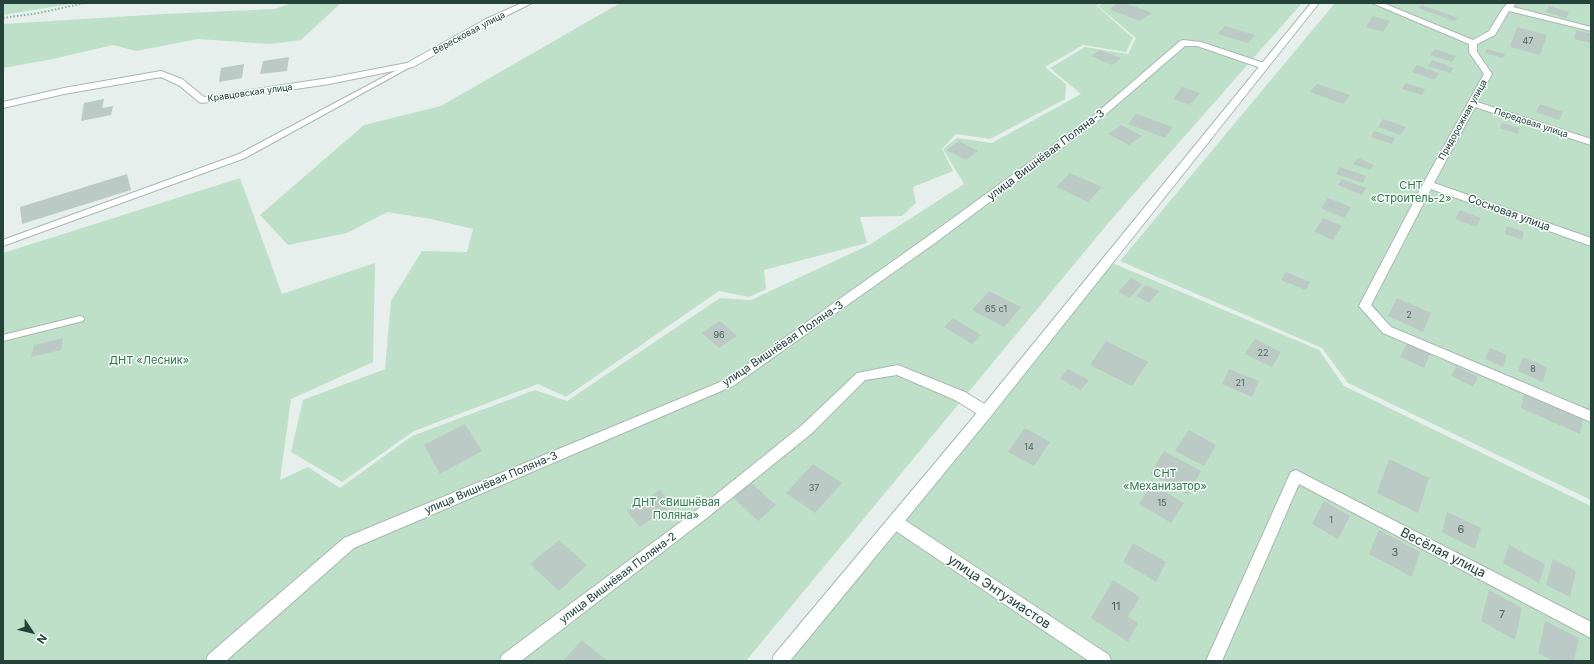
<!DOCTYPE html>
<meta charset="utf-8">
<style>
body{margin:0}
#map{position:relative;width:1594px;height:664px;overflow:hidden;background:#e6efeb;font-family:Inter,sans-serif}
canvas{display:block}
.frame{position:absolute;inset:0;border:4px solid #24423a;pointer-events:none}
.north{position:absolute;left:12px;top:612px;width:40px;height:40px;-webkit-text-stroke:3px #f7fbf9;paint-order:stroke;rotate:125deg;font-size:11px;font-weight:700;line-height:16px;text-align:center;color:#24423a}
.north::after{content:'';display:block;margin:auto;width:14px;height:18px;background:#24423a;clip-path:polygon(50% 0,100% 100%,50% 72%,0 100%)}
</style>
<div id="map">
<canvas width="1594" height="664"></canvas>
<div class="frame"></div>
<div class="north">N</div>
</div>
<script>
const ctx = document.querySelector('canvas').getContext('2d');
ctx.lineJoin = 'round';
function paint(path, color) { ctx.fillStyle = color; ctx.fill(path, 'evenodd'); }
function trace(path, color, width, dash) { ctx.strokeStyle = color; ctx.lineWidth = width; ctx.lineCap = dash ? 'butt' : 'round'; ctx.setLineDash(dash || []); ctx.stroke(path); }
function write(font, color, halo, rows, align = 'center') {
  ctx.font = font + ' Inter,sans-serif'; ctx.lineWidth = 3; ctx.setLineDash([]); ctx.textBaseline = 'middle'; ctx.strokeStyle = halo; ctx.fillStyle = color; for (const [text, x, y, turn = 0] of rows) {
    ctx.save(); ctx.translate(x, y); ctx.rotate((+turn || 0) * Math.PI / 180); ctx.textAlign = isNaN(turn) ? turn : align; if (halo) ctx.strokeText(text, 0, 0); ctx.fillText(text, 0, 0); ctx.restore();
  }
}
paint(new Path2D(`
 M3,3h73l-73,12z
 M291,3h50l-40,37 -31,4 -72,-5 -62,12 -23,-6 -60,14 -50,9v-44l161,-10 111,-5z
 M620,3h480l-3,3 36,32 -7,14 -43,-7 -38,22 21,17 -1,15 -75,40 -34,-5 -14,15 11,22 -40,16 3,16 -14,13 -42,1 7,26 -103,27 2,19 -17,8 -30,-6 -153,106 -28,-13 -124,47 -72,51 -51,-30 12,-52 82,-31 6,-68 31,-50 45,1 6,-23 -42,-10 -44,-7 -40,21 -59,12 -28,-30 104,-90 77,-19z
 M1103,3h199l-192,218 -364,440h-743v-408l237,-75 42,116 93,-31 -2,99 -82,37 -11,81 28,-13 32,21 72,-52 123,-46 32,11 153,-103 31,2 118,-55 95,-61 -21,-35 14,-11 35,5 89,-49 -31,-26 35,-21 43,7 8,-16 -38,-32z
 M1335,3h256v497l-243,-117 -26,-35 -202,-87z
 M1110,262l209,88 25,36 247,120v155h-815z`), '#bfe0c8');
paint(new Path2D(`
 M1118,3h8l26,10 -12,8 -31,-12z
 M1422,5l36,13 -4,3 -36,-13z
 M1549,6l20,6 -3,6 -20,-6z
 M1373,16l17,5 -7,11 -17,-5z
 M1225,26l30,9 -7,8 -30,-9z
 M1517,27l30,8 -7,20 -30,-8z
 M1576,30l15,4v9l-17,-4z
 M1435,49l21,7 -4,6 -22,-7z
 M1487,49l18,5 -2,4 -18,-5z
 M1100,50l21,8 -9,7 -21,-9z
 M289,57l-2,14 -27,3 3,-13z
 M1432,60l22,8 -4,5 -22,-7z
 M244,64l-2,14 -23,4 2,-14z
 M1417,65l22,8 -5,7 -22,-8z
 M1406,83l19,6 -3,6 -20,-6z
 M1317,84l33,11 -7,9 -33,-12z
 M1182,87l18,6 -10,12 -17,-6z
 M104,99l-2,9 11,-2 -2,9 -30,6 3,-18z
 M1540,104l23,8 -4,8 -23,-8z
 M1136,114l37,13 -8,11 -37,-14z
 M1383,119l23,8 -6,8 -22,-8z
 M1502,123l18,5 -3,6 -17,-6z
 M1121,125l21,11 -13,9 -21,-11z
 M1374,131l21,7 -3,6 -21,-7z
 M959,141l19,10 -12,9 -20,-10z
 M1358,158l16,7 -4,5 -17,-6z
 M1340,167l26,9 -3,7 -27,-9z
 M1070,173l32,14 -14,15 -32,-15z
 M127,174l4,16 -109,34 -2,-17z
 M1342,179l24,9 -4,7 -24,-10z
 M1328,198l23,9 -7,11 -23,-10z
 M1460,210l21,8 -5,9 -21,-8z
 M1323,218l19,8 -9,14 -19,-8z
 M1507,226l17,6 -2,8 -17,-6z
 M1286,272l24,10 -4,8 -25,-10z
 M1131,278l11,6 -12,14 -12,-6z
 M1146,285l13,6 -10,12 -13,-7z
 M989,291l32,16 -17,20 -32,-17z
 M1397,298l34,15 -8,19 -35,-16z
 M953,318l28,17 -9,9 -28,-17z
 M720,321l17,15 -18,12 -17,-15z
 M63,338l-2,12 -30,7 3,-12z
 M1255,339l26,13 -9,15 -27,-13z
 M1106,341l42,21 -16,24 -42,-21z
 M1407,343l23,11 -6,14 -24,-11z
 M1490,348l17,7 -4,12 -18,-8z
 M1523,357l24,10 -4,15 -25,-11z
 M1456,366l22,11 -5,10 -22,-11z
 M1068,369l21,11 -8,10 -21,-11z
 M1229,369l30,12 -7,16 -30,-13z
 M1524,394l59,25 -3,15 -59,-26z
 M465,424l17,27 -42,23 -16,-29z
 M1025,428l25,14 -16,24 -26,-14z
 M1189,430l27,15 -12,21 -29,-15z
 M1164,451l37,20 -13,24 -38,-21z
 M1389,459l40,19 -11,35 -41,-20z
 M813,464l29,19 -27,30 -29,-20z
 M748,480l28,25 -18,16 -28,-26z
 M1152,484l32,19 -13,20 -32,-19z
 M660,490l13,15 -34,22 -12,-16z
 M1324,501l26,15 -12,23 -26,-15z
 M1447,512l34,16 -6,21 -33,-17z
 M1379,530l41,22 -8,25 -43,-23z
 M559,540l28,25 -28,26 -29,-27z
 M1133,543l33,19 -10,20 -33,-20z
 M1509,545l36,19 -6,19 -36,-20z
 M1553,559l23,12 -6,26 -24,-12z
 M1113,580l27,17 -12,20 10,6 -10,19 -37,-24z
 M1489,590l33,18 -7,32 -34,-19z
 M1545,621l34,17 -5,23h-21l-15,-8z
 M582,640l25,21h-44z`), '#bbcac4');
const lane = new Path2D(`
 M410,63l3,2 -1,1 -167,92 -242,88v-6l236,-86z
 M80,316l3,1 1,2 -1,2 -80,20v-6z`);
const street = new Path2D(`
 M522,3h10l-40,20 -79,44 -84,17 -127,19 -3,-1 -19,-16 -19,-9 -97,17 -61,14v-6l61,-14 97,-17 21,8 22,18 125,-19 78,-15 79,-44z
 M1372,3h11l90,37 16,-9 14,-23 5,-5h9l-4,4 78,20v4l-82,-20 -14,24 -18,9v8l15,22 -15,28 114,37v6l-116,-38 -41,76 157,55v8l-160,-57 -60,116 20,22 200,84v11l-208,-89 -24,-27 64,-122 61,-110 -15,-22v-8z
 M1183,40l18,2 66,22 1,2 -4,3 -67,-23h-12l-86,74 -164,123 -202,143 -379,162 -128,113h-20l2,-6 136,-117 381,-158 202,-143 166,-121 87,-75z
 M898,365l67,27 26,16 1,4 -1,4 -5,1 -5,-1 -26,-16 -58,-25 -32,5 -54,54 -103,83 -187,144h-21l2,-6 196,-146 103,-83 56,-53z
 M1296,470l295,152v16l-292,-154 -77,177h-16l83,-185 2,-4z
 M895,516l5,1 209,138 2,6h-22l-199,-134 -2,-5 2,-5z`);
const secondary = new Path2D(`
 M1311,3h8l-328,413 -201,245h-18l2,-6 207,-247z`);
trace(lane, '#a8b8b2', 2);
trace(street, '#a8b8b2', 2);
trace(secondary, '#a4bbb3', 2);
trace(new Path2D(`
 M3,18l36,-5 46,-10`), '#86b3a5', 2, [1.5, 2]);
paint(lane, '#fff');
paint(street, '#fff');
paint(secondary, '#fff');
write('9px', '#24423a', '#f7fbf9', [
 ["Вересковая улица",469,33,-28],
 ["Кравцовская улица",250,93,-8],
 ["Придорожная улица",1463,120,-61],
 ["Передовая улица",1531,123,18]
]);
write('9px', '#4a645c', null, [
 ["47",1528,41],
 ["65 с1",996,309],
 ["2",1409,315],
 ["96",719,335],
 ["22",1263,353],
 ["8",1533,369],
 ["21",1240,383],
 ["14",1029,447],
 ["37",814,488],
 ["15",1162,503],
 ["1",1331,520]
]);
write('11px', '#24423a', '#f7fbf9', [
 ["улица Вишнёвая Поляна-3",1046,155,-37],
 ["Сосновая улица",1509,213,20],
 ["улица Вишнёвая Поляна-3",783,344,-34],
 ["улица Вишнёвая Поляна-3",491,483,-23],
 ["улица Вишнёвая Поляна-2",618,578,-37]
]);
write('11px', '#2d7a4b', '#f7fbf9', [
 ["СНТ",1411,186],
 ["«Строитель-2»",1411,199],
 ["ДНТ «Лесник»",149,361],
 ["СНТ",1165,474],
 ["«Механизатор»",1165,487],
 ["ДНТ «Вишнёвая",676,503],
 ["Поляна»",676,516]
]);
write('11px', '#4a645c', null, [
 ["6",1461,530],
 ["3",1395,553],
 ["11",1116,607],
 ["7",1502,615]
]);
write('13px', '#24423a', '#f7fbf9', [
 ["Весёлая улица",1443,553,27],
 ["улица Энтузиастов",999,592,34]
]);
</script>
